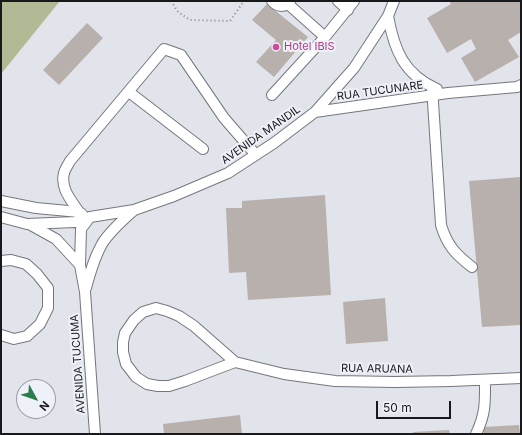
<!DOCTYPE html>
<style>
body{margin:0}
#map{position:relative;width:522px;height:435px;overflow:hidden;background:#e2e4ec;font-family:Inter,sans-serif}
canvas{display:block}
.frame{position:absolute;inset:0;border:2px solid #18191c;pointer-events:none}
.north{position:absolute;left:16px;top:379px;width:40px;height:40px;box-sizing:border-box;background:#eff1f9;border:1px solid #999ba1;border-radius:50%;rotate:130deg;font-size:11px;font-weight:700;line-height:16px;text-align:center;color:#18191c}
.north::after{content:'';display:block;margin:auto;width:14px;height:18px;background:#2c7c4d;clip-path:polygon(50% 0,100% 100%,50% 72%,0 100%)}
.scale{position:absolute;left:376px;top:401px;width:75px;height:18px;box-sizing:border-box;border:2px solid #18191c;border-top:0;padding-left:5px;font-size:12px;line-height:14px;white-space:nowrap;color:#18191c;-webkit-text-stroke:3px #eff1f9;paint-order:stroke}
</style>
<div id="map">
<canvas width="522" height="435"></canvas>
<div class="frame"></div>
<div class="north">N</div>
<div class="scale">50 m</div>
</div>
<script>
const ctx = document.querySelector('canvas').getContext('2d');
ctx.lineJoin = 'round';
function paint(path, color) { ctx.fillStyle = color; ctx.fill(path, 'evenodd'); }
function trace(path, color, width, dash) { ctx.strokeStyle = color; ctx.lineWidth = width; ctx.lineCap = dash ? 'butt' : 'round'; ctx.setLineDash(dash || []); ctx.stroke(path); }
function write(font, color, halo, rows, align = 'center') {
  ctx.font = font + ' Inter,sans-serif'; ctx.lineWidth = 4; ctx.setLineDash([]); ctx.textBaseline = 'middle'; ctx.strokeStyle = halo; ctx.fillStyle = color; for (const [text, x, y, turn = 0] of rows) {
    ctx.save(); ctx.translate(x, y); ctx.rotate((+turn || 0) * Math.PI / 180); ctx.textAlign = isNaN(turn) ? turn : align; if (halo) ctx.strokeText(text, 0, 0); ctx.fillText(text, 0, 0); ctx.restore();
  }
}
paint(new Path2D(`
 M1,1h59l-59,73z`), '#b2ba95');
paint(new Path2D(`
 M449,1h72v31l-13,8 11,17 -44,25 -14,-24 15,-9 -5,-10 -24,14 -20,-35 24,-14z
 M267,4l41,33 -34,40 -18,-15 20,-22 -24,-20z
 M87,23l16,15 -44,47 -16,-15z
 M521,177v148l-39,2 -13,-146z
 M325,195l6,100 -83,5 -2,-28 -17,1 -3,-65h16v-7z
 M385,298l3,43 -42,3 -3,-42z
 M240,415l2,19h-78l-1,-10z
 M519,425l1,9h-36v-7z
 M449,430l1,4h-37v-2z`), '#b8b0ac');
const minor = new Path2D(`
 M272,1c5,6 13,7 18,0
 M338,1l10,9
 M288,4l37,33 29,-36
 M388,16c6,33 15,58 49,73
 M432,87l9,138c6,20 14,29 31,42
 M129,92l74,57
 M272,95l53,-58
 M315,112l133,-19 69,-6 4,-2
 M1,201l35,7 43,4 3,2
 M79,212c-8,-12 -19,-24 -15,-39 1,-4 4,-8 6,-12l94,-112 17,6 43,63 32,37
 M1,217l26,7 48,-2 15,-5 44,-7 40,-14 54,-23 46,-30 41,-31 39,-44 34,-52 6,-15
 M90,217l-9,12 -1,36 5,27 10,142
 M29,224l27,15 24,26
 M1,261l10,-1 15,4 11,10 11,14v20l-8,16 -13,12 -13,3 -13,-4
 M86,288c4,-15 8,-30 16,-44 8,-13 21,-24 32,-34
 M235,362l-50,19 -16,5h-11l-11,-2 -11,-7 -10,-13 -3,-12v-10l2,-9 9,-13 9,-8 13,-4 11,3 12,5 15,10 41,36 49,12 51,7 60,1 56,-1 70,-3
 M476,434c10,-21 9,-32 9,-54`);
trace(minor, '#75777e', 12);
trace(new Path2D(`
 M171,1l7,11 12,8 40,1 14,-20`), '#86888d', 2, [1, 3]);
trace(minor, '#fff', 10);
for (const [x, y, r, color] of [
 [276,47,4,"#d1479c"]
]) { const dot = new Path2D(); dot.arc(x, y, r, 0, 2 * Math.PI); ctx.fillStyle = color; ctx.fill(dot); trace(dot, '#eff1f9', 1.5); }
write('11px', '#b23c85', '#eff1f9', [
 ["Hotel IBIS",284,47]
], 'left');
write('11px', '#18191c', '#eff1f9', [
 ["RUA TUCUNARE",380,91,-8],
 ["AVENIDA MANDIL",261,135,-35],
 ["AVENIDA TUCUMA",78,364,-94],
 ["RUA ARUANA",377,369,1]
]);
</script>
